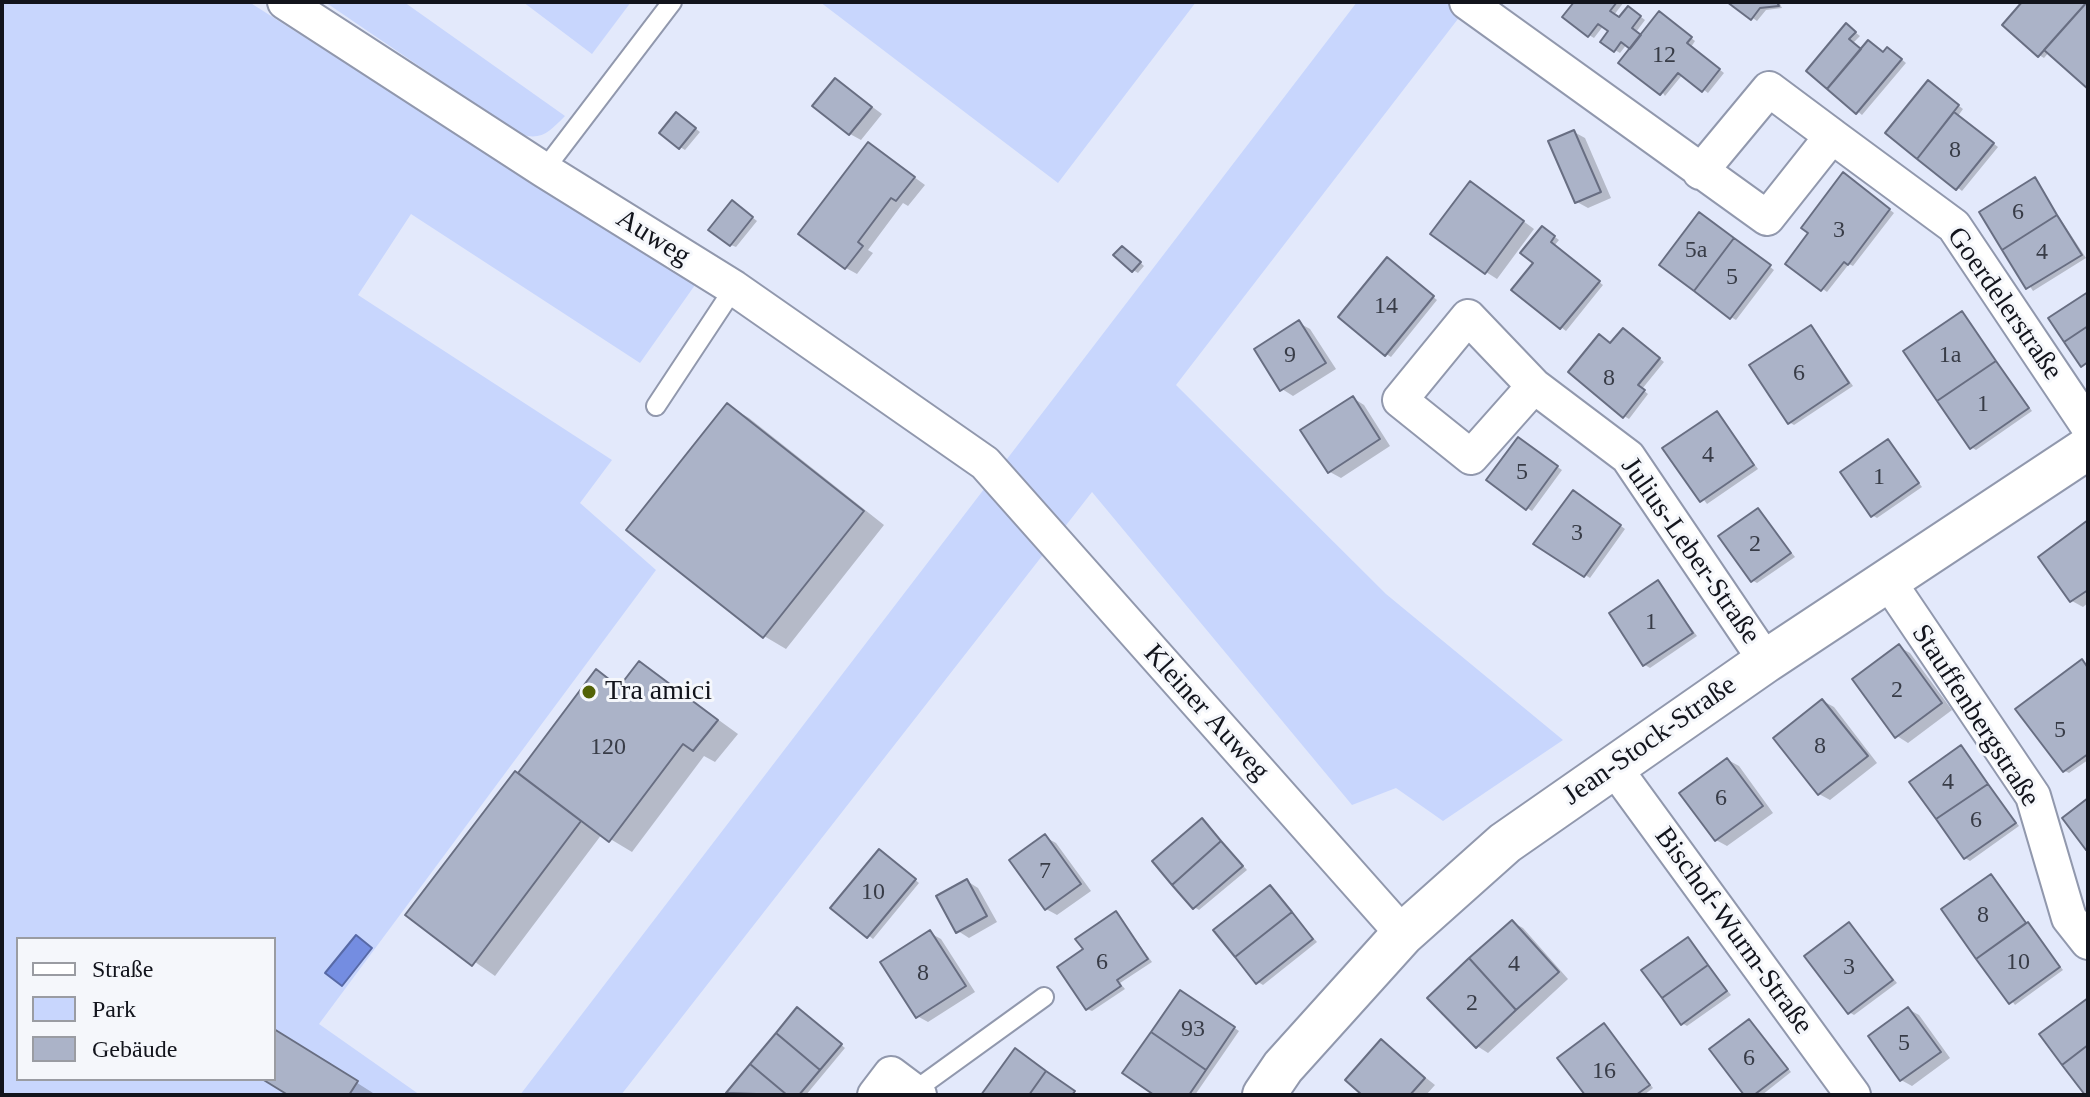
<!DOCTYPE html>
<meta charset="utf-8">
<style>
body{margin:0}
#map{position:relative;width:2090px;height:1097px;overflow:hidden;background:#e3e9fb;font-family:Georgia,serif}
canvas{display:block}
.frame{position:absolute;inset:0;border:4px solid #12141c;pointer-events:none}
.legend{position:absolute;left:16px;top:937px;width:260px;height:144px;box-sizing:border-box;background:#f5f7fb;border:2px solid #9a9ca2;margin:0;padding:10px 14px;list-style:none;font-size:24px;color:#12141c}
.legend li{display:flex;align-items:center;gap:16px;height:40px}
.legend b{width:40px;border:2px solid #9a9ca2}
</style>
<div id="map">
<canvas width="2090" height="1097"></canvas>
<div class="frame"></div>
<ul class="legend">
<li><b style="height:10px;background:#fff"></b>Straße</li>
<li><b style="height:22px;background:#c8d6fd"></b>Park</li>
<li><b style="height:22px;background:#abb3c8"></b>Gebäude</li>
</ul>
</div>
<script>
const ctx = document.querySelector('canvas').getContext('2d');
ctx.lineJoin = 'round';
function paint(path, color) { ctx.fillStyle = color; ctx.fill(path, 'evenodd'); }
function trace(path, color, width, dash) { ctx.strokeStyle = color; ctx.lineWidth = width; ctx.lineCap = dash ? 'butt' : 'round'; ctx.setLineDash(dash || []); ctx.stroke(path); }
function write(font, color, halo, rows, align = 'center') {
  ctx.font = font + ' Georgia,serif'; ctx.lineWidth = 6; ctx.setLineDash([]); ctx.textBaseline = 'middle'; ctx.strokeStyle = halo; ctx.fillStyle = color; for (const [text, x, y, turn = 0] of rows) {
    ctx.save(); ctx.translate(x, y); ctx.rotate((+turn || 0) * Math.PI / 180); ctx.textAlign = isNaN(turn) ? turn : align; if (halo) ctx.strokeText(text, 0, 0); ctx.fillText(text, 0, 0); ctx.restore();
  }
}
paint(new Path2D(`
 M2,2h247l446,283 -55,78 -229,-149 -53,81 254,165 -32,43 76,67 -337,454 101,71h-418zM18,939h256v140h-256z
 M325,2h79l161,114c-16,16 -23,25 -46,18z
 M523,2h108l-39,52z
 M820,2h376l-138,181z
 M1357,2h114l-295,383 210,209 177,146 -120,81 -47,-33 -44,17 -260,-313 -471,603h-101z`), '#c8d6fd');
const water = new Path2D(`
 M356,935l16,13 -30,38 -17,-13z`);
paint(water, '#748de1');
trace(water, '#5769a6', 2);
paint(new Path2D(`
 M1577,2h47l-10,13 6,4 13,-8 12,9 -9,12 6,5 22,-20 31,24 -4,6 33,26 -16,20 -25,-19 -18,22 -32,-48 -6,-4 -7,9 -5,-3 -4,-19 -7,-6 -10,13 -5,-3z
 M1730,2h49l3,6 -16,2 -9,11z
 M2024,2h64v84l-39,-34 -5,6 -5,-3z
 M1851,29l9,7 -7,7 9,8 31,1 13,11 -44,52 -53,-44z
 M836,80l46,34 -21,26 -11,-6z
 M1933,86l30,23 -5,7 40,31 -36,44 -74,-58z
 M681,117l19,15 -15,18 -5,-3z
 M1574,132l11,6 26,60 -23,10 -11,-6z
 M869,144l56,41 -17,21 -5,-3 -35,47 5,3 -16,21 -11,-6z
 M1848,178l46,35 -41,53 -4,-2 -22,28 -39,-29z
 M2035,180l51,78 -53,33 -52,-79z
 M1481,190l53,39 -37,50 -11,-7z
 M737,205l20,16 -21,26 -5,-2z
 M1705,217l69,53 -38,50 -5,-3z
 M1547,231l12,9 -5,6 49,39 -37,46 -53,-41 22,-28z
 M1128,251l16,15 -6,7 -5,-3z
 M1392,263l45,37 -46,57 -5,-3z
 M1962,313l70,98 -56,39 -5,-3z
 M1299,323l11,6 26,40 -43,27 -11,-7z
 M1811,327l42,59 -59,39 -5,-3z
 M1628,333l36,29 -22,27 6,5 -19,25 -5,-3 -13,-71z
 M1353,398l11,7 26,41 -49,32 -11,-6z
 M727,405l22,13 135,107 -98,124 -22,-13z
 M1717,413l41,56 -51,35 -42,-56z
 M1523,442l39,28 -30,41 -5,-3z
 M1888,442l34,45 -45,31 -5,-3z
 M1579,495l46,34 -35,49 -54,-35z
 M1758,510l37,47 -38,26 -5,-3z
 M2088,523v80l-5,4 -11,-6z
 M1658,583l39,53 -47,32 -5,-3z
 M1899,647l11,6 42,57 -44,33 -11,-7z
 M2082,662l6,5v93l-19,13 -4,-2z
 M640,663l98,71 -23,28 -11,-6 -72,96 -30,-18 -107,142 -87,-61 189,-243 25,15z
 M1823,701l11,6 43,56 -47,37 -11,-6z
 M1961,748l58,78 -49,35 -5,-3z
 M1728,760l11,6 34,47 -46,33 -11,-6z
 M1202,821l45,49 -48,40 -5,-3z
 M1045,837l11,6 35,48 -34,24 -11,-6z
 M884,854l35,29 -46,56 -40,-31z
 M1991,876l72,94 -48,35 -71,-96z
 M967,881l11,7 19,34 -28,16 -11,-7z
 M1270,888l47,54 -54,43 -5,-3z
 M1116,913l36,49 -32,21 5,6 -33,22 -5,-2 -2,-59z
 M1512,922l11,6 45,51 -80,74 -11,-7z
 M1849,925l48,58 -43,32 -5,-3z
 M930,933l11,6 34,53 -47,30 -11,-6z
 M1688,939l43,56 -44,31 -5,-3z
 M1181,992l58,39 -44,64h-38z
 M1908,1009l11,6 31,43 -38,28 -11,-6z
 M802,1012l43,36 -39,47 -77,-3z
 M1750,1021l41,51 -29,23h-15z
 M1604,1026l49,62 -9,7h-57z
 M274,1030l99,63 -1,2h-89l3,-4 -20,-12h8z
 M1381,1042l54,43 -9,10h-61z`), '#0003');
const building = new Path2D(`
 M1574,2h43l-7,9 9,6 9,-11 13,10 -9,12 9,7 -11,14 -9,-7 -7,10 -14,-10 8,-11 -10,-7 -10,13 -26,-20z
 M1727,2h50l2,4 -19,2 -9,12z
 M2022,2h65l-49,55 -36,-32z
 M2087,2l1,1v86l-44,-39z
 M1659,11l33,26 -5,6 33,26 -18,23 -24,-19 -18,22 -42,-32z
 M1846,23l10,9 -7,7 12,10 -34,40 -21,-18z
 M1868,40l15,12 4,-5 15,12 -46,55 -29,-25z
 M835,78l37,29 -23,28 -37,-29z
 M1928,80l31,25 -42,54 -32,-26z
 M676,112l20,16 -17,21 -20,-16z
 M1954,112l40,31 -38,47 -39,-31z
 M1574,130l27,62 -26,11 -27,-62z
 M868,142l47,35 -19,24 -5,-3 -33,44 5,4 -18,23 -47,-35z
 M1843,172l47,37 -42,56 -4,-3 -23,29 -36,-27 23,-31 -7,-5z
 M2035,177l22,38 -55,35 -23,-38z
 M1470,181l54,40 -39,53 -55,-40z
 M732,200l21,17 -23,29 -22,-16z
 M1699,212l35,26 -40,53 -35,-26z
 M2057,215l25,40 -56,34 -24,-39z
 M1542,226l13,10 -4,6 49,39 -40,48 -49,-39 22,-27 -13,-10z
 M1734,238l37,27 -41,54 -36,-28z
 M1122,246l19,16 -9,10 -19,-17z
 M1387,257l47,39 -49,60 -47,-39z
 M2088,292v34l-24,16 -16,-24z
 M1962,311l34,50 -59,40 -34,-50z
 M1299,320l27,43 -46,28 -26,-42z
 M1811,325l38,58 -61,41 -39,-59z
 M2088,326v36l-7,5 -17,-25z
 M1623,328l37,30 -22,27 7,5 -22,28 -55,-46 31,-38 11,9z
 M1996,361l33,47 -59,41 -33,-48z
 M1353,396l27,43 -52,34 -28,-43z
 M727,403l137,108 -101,127 -137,-108z
 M1717,411l37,54 -54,37 -38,-54z
 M1518,437l40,29 -32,44 -40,-30z
 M1888,439l31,44 -48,34 -31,-45z
 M1573,490l48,35 -37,52 -51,-33z
 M1758,508l33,45 -40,29 -33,-46z
 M2088,520v70l-18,12 -32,-45z
 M1658,580l35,53 -50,33 -34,-53z
 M1899,644l43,59 -47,35 -43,-59z
 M2082,659l6,9v86l-25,18 -48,-63z
 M639,661l79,59 -25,31 -10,-7 -74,98 -91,-69 78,-104 23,18z
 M1822,699l46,57 -50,39 -45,-57z
 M1961,745l27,39 -52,35 -27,-37z
 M1727,758l36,48 -48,35 -36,-48z
 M515,771l66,50 -109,145 -67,-51z
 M1988,784l28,39 -52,36 -28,-40z
 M2088,798v50l-2,2 -24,-32z
 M1202,818l19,23 -49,44 -20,-24z
 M1045,834l36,50 -36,26 -36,-50z
 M1221,841l22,25 -50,43 -21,-24z
 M879,849l37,30 -49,59 -37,-30z
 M1991,874l35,49 -50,36 -35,-50z
 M967,879l20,37 -31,17 -20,-37z
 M1270,885l22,27 -57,45 -22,-27z
 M1116,911l32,48 -31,21 4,6 -35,24 -29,-43 26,-18 -8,-10z
 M1292,912l21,27 -57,45 -21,-27z
 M1512,920l47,52 -43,38 -47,-52z
 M1849,922l44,58 -45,34 -44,-58z
 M2028,922l32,45 -51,37 -33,-45z
 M930,930l36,56 -50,32 -36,-56z
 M1688,937l20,28 -46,33 -21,-28z
 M1469,958l47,52 -40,38 -49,-50z
 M1708,965l19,26 -46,34 -19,-27z
 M1180,990l55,37 -29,43 -55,-38z
 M2088,998v47l-26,20 -23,-31z
 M797,1007l45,37 -22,26 -44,-37z
 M1908,1007l33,45 -41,29 -32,-45z
 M1749,1019l39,50 -34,26h-10l-35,-46z
 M1604,1023l46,62 -14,10h-51l-28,-37z
 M274,1029l84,52 -9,14h-61l-26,-16h12z
 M1151,1032l55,38 -17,25h-35l-32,-22z
 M776,1033l44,37 -21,25h-12l-37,-31z
 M1381,1039l44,39 -15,17h-48l-17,-15z
 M2088,1045v48l-3,2 -23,-30z
 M1015,1048l31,23 -17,24h-48z
 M750,1064l37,31 -61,-2z
 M1046,1071l29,20 -3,4h-43z`);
paint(building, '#abb3c8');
trace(building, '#686e82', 2);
const service = new Path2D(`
 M544,170l128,-168
 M656,406l78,-118
 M914,1091l130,-94`);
const minor = new Path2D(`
 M285,2l259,168 190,118 251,175 418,471
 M1467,2l300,216 65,-82 -63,-47 -69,83
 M1832,136l122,90 134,200
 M1534,386l-63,71 -71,-57 68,-83 66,69 94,71 138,204
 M1888,581l145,215 36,122 19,24
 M1613,766l240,329
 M875,1095l16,-21 28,21`);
const tertiary = new Path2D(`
 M1264,1095l19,-28 120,-133 102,-91 261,-182 322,-213`);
trace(service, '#9198ad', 22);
trace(minor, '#9198ad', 38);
trace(tertiary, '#9198ad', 46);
trace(service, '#fff', 18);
trace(minor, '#fff', 34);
trace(tertiary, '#fff', 42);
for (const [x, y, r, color] of [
 [589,692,8,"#526205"]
]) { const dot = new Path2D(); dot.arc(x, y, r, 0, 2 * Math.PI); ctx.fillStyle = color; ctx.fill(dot); trace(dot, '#f5f7fb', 3); }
write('24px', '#383c47', null, [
 ["12",1664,56],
 ["8",1955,151],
 ["6",2018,213],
 ["3",1839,231],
 ["5a",1696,251],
 ["4",2042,253],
 ["5",1732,278],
 ["14",1386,307],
 ["9",1290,356],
 ["1a",1950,356],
 ["6",1799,374],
 ["8",1609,379],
 ["1",1983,405],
 ["4",1708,456],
 ["5",1522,473],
 ["1",1879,478],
 ["3",1577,534],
 ["2",1755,545],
 ["1",1651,623],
 ["2",1897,691],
 ["5",2060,731],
 ["8",1820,747],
 ["120",608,748],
 ["4",1948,783],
 ["6",1721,799],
 ["6",1976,821],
 ["7",1045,872],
 ["10",873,893],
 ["8",1983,916],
 ["6",1102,963],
 ["10",2018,963],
 ["4",1514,965],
 ["3",1849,968],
 ["8",923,974],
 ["2",1472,1004],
 ["93",1193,1030],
 ["5",1904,1044],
 ["6",1749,1059],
 ["16",1604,1072]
]);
write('28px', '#12141c', '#f5f7fb', [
 ["Auweg",653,238,32],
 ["Goerdelerstraße",2004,304,55],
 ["Julius-Leber-Straße",1690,551,55],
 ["Kleiner Auweg",1206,713,48],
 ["Stauffenbergstraße",1975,716,57],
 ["Jean-Stock-Straße",1650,741,-35],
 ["Bischof-Wurm-Straße",1733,931,54]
]);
write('28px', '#12141c', '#f5f7fb', [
 ["Tra amici",605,692]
], 'left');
</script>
